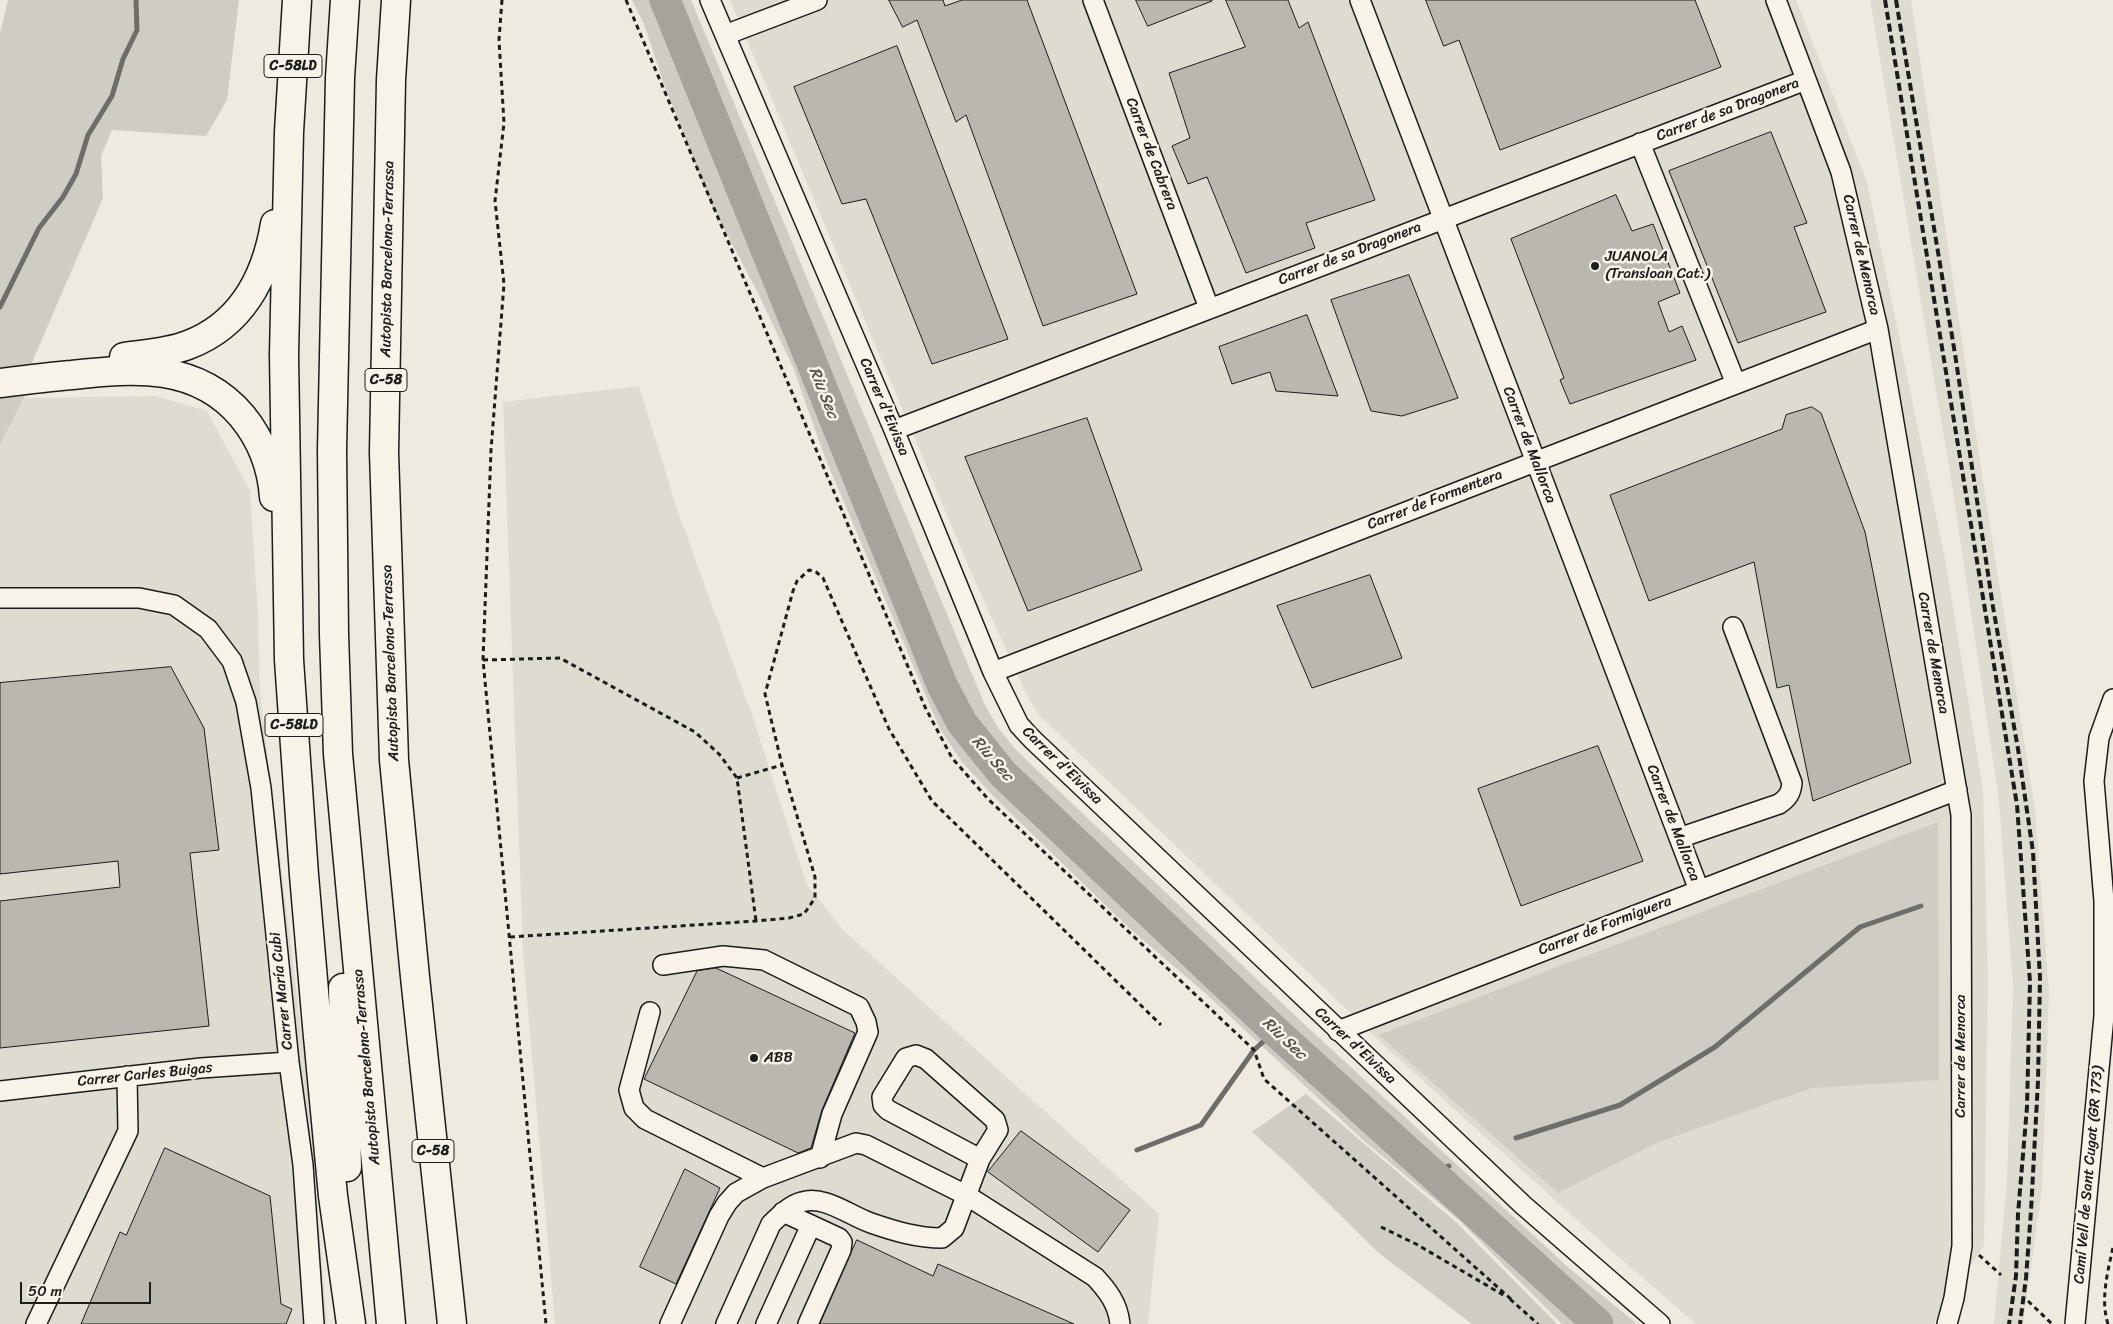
<!DOCTYPE html>
<meta charset="utf-8">
<style>
body{margin:0}
#map{position:relative;width:2113px;height:1324px;overflow:hidden;background:#eeeae0;font-family:Sriracha,sans-serif}
canvas{display:block}
.scale{position:absolute;left:20px;top:1282px;width:131px;height:22px;box-sizing:border-box;border:2px solid #1c1c1c;border-top:0;padding-left:6px;font-size:15px;line-height:18px;white-space:nowrap;color:#1c1c1c;-webkit-text-stroke:4px #f7f3e8;paint-order:stroke}
</style>
<div id="map">
<canvas width="2113" height="1324"></canvas>
<div class="scale">50 m</div>
</div>
<script>
const ctx = document.querySelector('canvas').getContext('2d');
ctx.lineJoin = 'round';
function paint(path, color) { ctx.fillStyle = color; ctx.fill(path, 'evenodd'); }
function trace(path, color, width, dash) { ctx.strokeStyle = color; ctx.lineWidth = width; ctx.lineCap = dash ? 'butt' : 'round'; ctx.setLineDash(dash || []); ctx.stroke(path); }
function write(font, color, halo, rows, align = 'center') {
  ctx.font = font + ' Sriracha,sans-serif'; ctx.lineWidth = 5; ctx.setLineDash([]); ctx.textBaseline = 'middle'; ctx.strokeStyle = halo; ctx.fillStyle = color; for (const [text, x, y, turn = 0] of rows) {
    ctx.save(); ctx.translate(x, y); ctx.rotate((+turn || 0) * Math.PI / 180); ctx.textAlign = isNaN(turn) ? turn : align; if (halo) ctx.strokeText(text, 0, 0); ctx.fillText(text, 0, 0); ctx.restore();
  }
}
paint(new Path2D(`
 M730,0h1066l71,182 78,377 38,231 5,188 -4,267 -51,79h-237l-99,-86 -206,-186 -350,-335 -12,-17 -59,-130z
 M1870,0h41l73,488 51,322 14,182 -7,196 -19,136h-29l13,-143 6,-194 -14,-186 -47,-316z
 M639,386l38,123 76,209 54,167 36,45 316,284 -11,110h-593l-32,-372 -20,-550z
 M155,396l52,15 43,80 8,125 2,77 45,369 22,262h-327v-879l24,-47z`), '#dedbd1');
paint(new Path2D(`
 M8,0h231l-12,100 -21,36 -94,-6 -11,26 2,42 -70,162 -9,38 -24,47v-412z
 M632,0h59l293,703 14,25 18,22 287,273 266,245 68,56h-75l-102,-103 -97,-81 -158,-147 -77,-66 -136,-132 -30,-33 -22,-33 -22,-52 -94,-222 -31,-88 -37,-78 -44,-83 -48,-122 -20,-60z
 M1938,822l1,258 -127,8 -156,55 -98,50 -179,-158z
 M1306,1094l151,129 100,101h-85l-92,-70 -92,-90 -36,-32z`), '#cfccc3');
trace(new Path2D(`
 M0,307l39,-79 24,-31 13,-23 12,-39 24,-39 11,-37 14,-29 -1,-30
 M1516,1138l104,-33 95,-58 145,-120 61,-21
 M1137,1150l64,-25 53,-75 21,-19
 M1430,1172l19,-6`), '#6f6d69', 5);
trace(new Path2D(`
 M665,0l277,685 20,38 41,51 272,257 323,293`), '#a6a39d', 31);
const building = new Path2D(`
 M889,0h54l2,6 17,-6h65l110,294 -94,32 -77,-211 -10,7 -39,-102 -14,7z
 M1136,0h76v1l-64,25z
 M1226,0h62l11,28 9,-6 67,178 -69,23 9,25 -69,25 -39,-96 -19,7 -16,-38 18,-8 -21,-65 76,-26z
 M1426,0h269l26,67 -221,83 -41,-110 -15,6z
 M897,46l111,293 -76,25 -66,-165 -24,5 -48,-117z
 M1771,132l36,91 -13,4 32,85 -88,31 -69,-172z
 M1616,195l16,36 21,-7 27,69 -22,9 11,30 13,-6 14,34 -126,44 -10,-24 4,-2 -53,-139z
 M1409,275l49,123 -56,18 -31,-5 -40,-111z
 M1307,315l31,81 -62,-5 -6,-19 -38,12 -13,-37z
 M1812,407l9,6 44,119 46,231 -98,38 -24,-116 -12,3 -23,-126 -105,39 -39,-106 172,-66 4,-14z
 M1087,418l55,152 -114,41 -63,-154z
 M1370,575l32,83 -90,30 -35,-82z
 M171,667l33,61 15,122 -29,3 19,173 -209,22v-147l120,-14 -2,-26 -118,13v-191z
 M1598,746l45,115 -122,45 -43,-117z
 M716,968l139,65 -33,77 -11,38 -13,5 -154,-74 53,-108z
 M1021,1131l109,79 -32,42 -110,-80z
 M165,1148l105,48 11,108 11,5 -6,15h-205l39,-92 6,3z
 M685,1169l35,19 -44,96 -36,-17z
 M857,1240l76,36 5,-12 136,60h-254z`);
paint(building, '#bab7af');
trace(building, '#1c1c1c', 1);
const minor = new Path2D(`
 M710,0l184,430 99,242 26,53 13,14 491,466 137,119
 M1093,0l116,308
 M1360,0l339,890
 M1776,0l65,172 37,157 83,486 1,431 -8,52 -7,26
 M725,35l92,-35
 M1640,143l96,241
 M894,430l912,-350
 M0,598h139l35,7 34,24 24,32 14,41 15,86 28,274 14,103 11,159
 M993,672l885,-343
 M1679,838l100,-34c9,-6 12,-11 13,-21l-59,-156
 M663,965l60,-9 41,4 95,47 7,15 2,10 -36,82 -12,44
 M650,1012l-21,78 5,18 11,11 118,59
 M1338,1031l619,-241
 M0,1091l201,-23 88,-6
 M783,1212l56,26 3,4 -1,8 -33,74
 M36,1324l92,-193 -1,-55
 M670,1324l49,-108 8,-13 9,-10 27,-15 93,-35 10,2 100,50 129,82c13,14 23,27 25,47
 M726,1324l45,-100c8,-8 19,-19 31,-22 23,-7 48,14 69,21 23,8 46,15 71,15l12,-10 26,-69 18,-29 -3,-10 -69,-61 -10,-4 -10,3 -24,39 1,8 5,5 92,49
 M766,1324l45,-99
 M2075,1324l29,-308v-115l-10,-120 5,-43 14,-39`);
const highway = new Path2D(`
 M297,0l-8,132 -5,223 5,305 15,215 13,151 16,170 18,128
 M345,0l-5,78 -8,372 2,184 4,120 53,570
 M396,0l-5,80 -7,372 10,308 21,217 37,347
 M124,357c21,-3 43,-4 64,-12 53,-20 78,-67 87,-121
 M0,383c24,-3 48,-6 72,-8 63,-7 125,-12 170,41 19,23 30,52 32,81
 M343,988l4,179`);
trace(minor, '#1c1c1c', 22);
trace(highway, '#1c1c1c', 31);
trace(new Path2D(`
 M502,0l-3,40 5,83 -9,78 9,83 -13,166 -8,210 63,664
 M626,0l299,707 27,51 36,41 266,251 10,29 248,221
 M483,660l77,-2 135,74 24,22 18,24 19,143
 M737,778l45,-13
 M510,937l246,-16 33,-3 15,-4 11,-16v-21l-33,-112 -17,-71 28,-103 4,-10 12,-11 7,2 7,6 66,151 43,72 229,224
 M1381,1227l35,17 89,52
 M1979,1255l22,20
 M1510,1299l28,25
 M2028,1301l24,23
 M2108,1324c-8,-25 0,-53 5,-77`), '#1c1c1c', 3, [5, 4]);
trace(minor, '#f7f3e8', 19);
trace(highway, '#f7f3e8', 28);
trace(new Path2D(`
 M1885,0l132,805 13,177 -3,125 -9,107 -2,62 -7,48
 M1896,0l59,354 38,253 25,142 15,103 7,126 -2,103 -7,130 -5,67 -6,46`), '#1c1c1c', 4, [8, 4]);
for (const [x, y, r, color] of [
 [1595,266,5,"#1c1c1c"],
 [754,1058,5,"#1c1c1c"]
]) { const dot = new Path2D(); dot.arc(x, y, r, 0, 2 * Math.PI); ctx.fillStyle = color; ctx.fill(dot); trace(dot, '#f7f3e8', 2); }
for (const [x, y, w] of [
 [293,66,58],
 [386,380,42],
 [294,725,58],
 [433,1151,42]
]) { const box = new Path2D(); box.roundRect(x - w / 2, y - 11.5, w, 23, 4); ctx.fillStyle = '#f7f3e8'; ctx.fill(box); trace(box, '#1c1c1c', 1); }
write('bold 14px', '#1c1c1c', null, [
 ["C-58LD",293,66],
 ["C-58",386,380],
 ["C-58LD",294,725],
 ["C-58",433,1151]
]);
write('15px', '#1c1c1c', '#f7f3e8', [
 ["Carrer de sa Dragonera",1728,110,-21],
 ["Carrer de Cabrera",1151,154,69],
 ["Carrer de sa Dragonera",1350,254,-21],
 ["Carrer de Menorca",1861,255,77],
 ["Autopista Barcelona-Terrassa",388,259,-89],
 ["Carrer d'Eivissa",884,407,67],
 ["Carrer de Mallorca",1529,445,69],
 ["Carrer de Formentera",1435,500,-21],
 ["Carrer de Menorca",1933,653,80],
 ["Autopista Barcelona-Terrassa",391,663,-92],
 ["Carrer d'Eivissa",1062,766,44],
 ["Carrer de Mallorca",1673,823,69],
 ["Carrer de Formiguera",1605,926,-21],
 ["Carrer María Cubi",282,991,-96],
 ["Carrer d'Eivissa",1355,1046,43],
 ["Carrer de Menorca",1961,1056,-90],
 ["Autopista Barcelona-Terrassa",367,1067,-95],
 ["Carrer Carles Buigas",145,1075,-6],
 ["Camí Vell de Sant Cugat (GR 173)",2089,1175,-85]
]);
write('15px', '#1c1c1c', '#f7f3e8', [
 ["JUANOLA",1605,257],
 ["(Transloan Cat.)",1605,274],
 ["ABB",764,1058]
], 'left');
write('italic 16px', '#535250', '#f7f3e8', [
 ["Riu Sec",823,393,68],
 ["Riu Sec",992,759,49],
 ["Riu Sec",1284,1039,43]
]);
</script>
